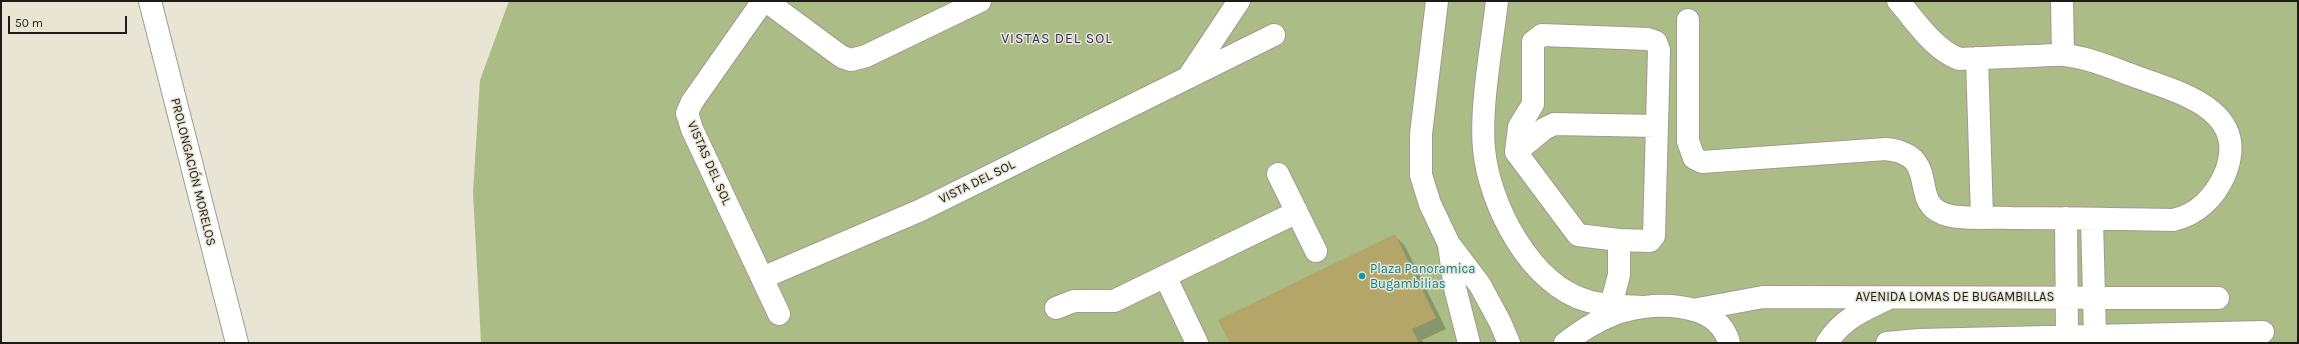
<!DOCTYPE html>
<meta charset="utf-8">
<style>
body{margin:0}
#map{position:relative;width:2299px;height:344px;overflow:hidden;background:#e8e5d5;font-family:Karla,sans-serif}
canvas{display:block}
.frame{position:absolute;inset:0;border:2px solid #1c1b15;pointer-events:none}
.scale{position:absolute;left:8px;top:16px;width:119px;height:18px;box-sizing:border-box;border:2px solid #1c1b15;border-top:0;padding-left:5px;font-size:12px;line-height:14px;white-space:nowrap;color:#1c1b15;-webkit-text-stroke:3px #e8e5d5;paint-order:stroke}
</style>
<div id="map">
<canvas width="2299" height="344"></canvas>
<div class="frame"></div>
<div class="scale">50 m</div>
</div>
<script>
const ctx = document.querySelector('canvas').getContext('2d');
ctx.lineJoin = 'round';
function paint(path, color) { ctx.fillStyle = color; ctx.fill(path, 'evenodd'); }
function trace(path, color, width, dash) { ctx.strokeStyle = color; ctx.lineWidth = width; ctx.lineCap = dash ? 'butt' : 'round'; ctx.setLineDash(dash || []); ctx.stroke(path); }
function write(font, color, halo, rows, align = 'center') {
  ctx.font = font + ' Karla,sans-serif'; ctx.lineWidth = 3; ctx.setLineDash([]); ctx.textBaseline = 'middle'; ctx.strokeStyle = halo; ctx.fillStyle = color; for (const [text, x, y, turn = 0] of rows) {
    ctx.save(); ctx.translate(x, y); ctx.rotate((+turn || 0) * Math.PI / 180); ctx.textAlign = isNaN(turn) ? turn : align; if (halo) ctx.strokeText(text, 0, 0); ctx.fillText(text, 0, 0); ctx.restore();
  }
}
paint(new Path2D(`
 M509,1h1789v342h-1817l-8,-151 7,-112z`), '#acbc87');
paint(new Path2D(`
 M1395,236l10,10 41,83 -24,11 1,3h-192z`), '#0003');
paint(new Path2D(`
 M1395,234l41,84 -24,11 7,14h-189l-12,-23z`), '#b3a668');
const minor = new Path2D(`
 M150,1l87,342
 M763,1l-71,101 -5,11 5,16 87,185
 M766,1l76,56 9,3 15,-4 114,-55
 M1437,1l-16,133v41l9,29 19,40 31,41 20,37 9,21
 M1497,1c-5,44 -17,105 -13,148 5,55 46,136 104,152 17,5 36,5 54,6
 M2062,1l1,54
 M1688,20v121l6,17 8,4 184,-13c56,6 22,53 58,65 16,6 50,3 67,4 54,0 108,1 162,2 24,-5 42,-23 52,-46 26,-65 -47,-82 -91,-98 -22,-8 -45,-18 -69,-21 -11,-1 -23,1 -33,1 -25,1 -49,2 -73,3 -26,-10 -43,-38 -61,-58
 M1542,35l106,4 8,3 3,8 -5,186 -4,5 -31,-1 -41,-5 -62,-83 3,-25 14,-23v-62z
 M1977,58l5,159
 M1189,76l50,-75
 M1516,152l28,-23 10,-5 103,2
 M1278,174l38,77
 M2066,218l1,118
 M2092,219l3,117
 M1449,245l6,43 14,55
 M1165,276l32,67
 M762,278l159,-68 353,-175
 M1611,305l8,-30v-35
 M1056,308l18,-7h40l183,-89
 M1693,310l70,-13 455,1
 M1565,343c15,-11 29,-21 47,-28 34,-14 106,-17 117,28
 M1827,343c14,-23 36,-33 60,-44
 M1887,343l32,-3 344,-8`);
trace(minor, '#9f9c8e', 24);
trace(minor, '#fff', 22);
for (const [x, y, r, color] of [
 [1362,276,4,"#0f9aa8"]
]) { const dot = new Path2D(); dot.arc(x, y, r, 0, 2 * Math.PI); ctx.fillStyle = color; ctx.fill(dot); trace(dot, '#e8e5d5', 1.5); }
write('13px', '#1c1b15', '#e8e5d5', [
 ["VISTAS DEL SOL",709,163,66],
 ["PROLONGACIÓN MORELOS",193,172,76],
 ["VISTA DEL SOL",977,182,-26],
 ["AVENIDA LOMAS DE BUGAMBILLAS",1955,297]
]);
write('13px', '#0d838f', '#e8e5d5', [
 ["Plaza Panoramica",1370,269],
 ["Bugambilias",1370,284]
], 'left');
ctx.letterSpacing = '1px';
write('14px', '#2f316c', '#e8e5d5', [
 ["VISTAS DEL SOL",1057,39]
]);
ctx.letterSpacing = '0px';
</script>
